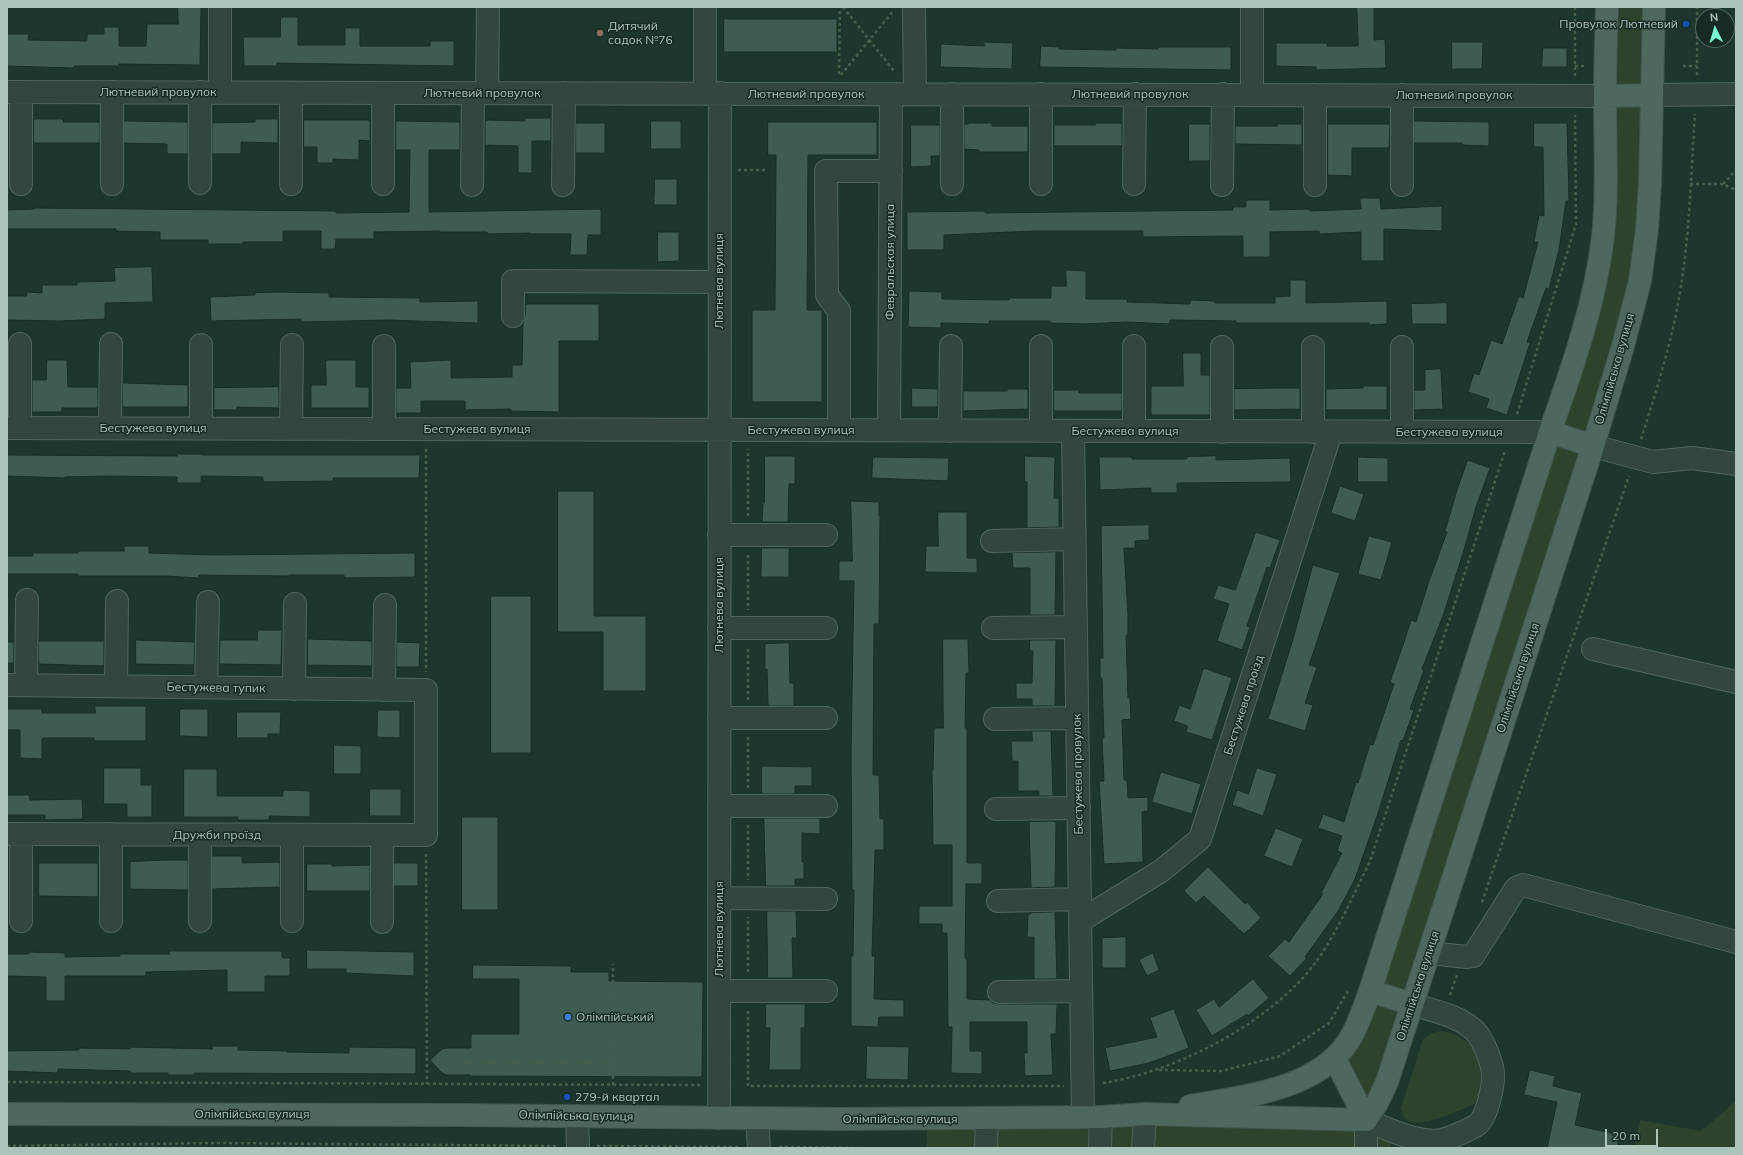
<!DOCTYPE html>
<meta charset="utf-8">
<style>
body{margin:0}
#map{position:relative;width:1743px;height:1155px;overflow:hidden;background:#1e372e;font-family:Mulish,sans-serif}
canvas{display:block}
.frame{position:absolute;inset:0;border:8px solid #abc5bd;pointer-events:none}
.north{position:absolute;left:1695px;top:8px;width:40px;height:40px;box-sizing:border-box;background:#172b25;border:1px solid #526962;border-radius:50%;rotate:355deg;font-size:11px;font-weight:700;line-height:16px;text-align:center;color:#abc5bd}
.north::after{content:'';display:block;margin:auto;width:14px;height:18px;background:#78fdd4;clip-path:polygon(50% 0,100% 100%,50% 72%,0 100%)}
.scale{position:absolute;left:1605px;top:1129px;width:53px;height:18px;box-sizing:border-box;border:2px solid #abc5bd;border-top:0;padding-left:5px;font-size:12px;line-height:14px;white-space:nowrap;color:#abc5bd;-webkit-text-stroke:3px #172b25;paint-order:stroke}
</style>
<div id="map">
<canvas width="1743" height="1155"></canvas>
<div class="frame"></div>
<div class="north">N</div>
<div class="scale">20 m</div>
</div>
<script>
const ctx = document.querySelector('canvas').getContext('2d');
ctx.lineJoin = 'round';
function paint(path, color) { ctx.fillStyle = color; ctx.fill(path, 'evenodd'); }
function trace(path, color, width, dash) { ctx.strokeStyle = color; ctx.lineWidth = width; ctx.lineCap = dash ? 'butt' : 'round'; ctx.setLineDash(dash || []); ctx.stroke(path); }
function write(font, color, halo, rows, align = 'center') {
  ctx.font = font + ' Mulish,sans-serif'; ctx.lineWidth = 3; ctx.setLineDash([]); ctx.textBaseline = 'middle'; ctx.strokeStyle = halo; ctx.fillStyle = color; for (const [text, x, y, turn = 0] of rows) {
    ctx.save(); ctx.translate(x, y); ctx.rotate((+turn || 0) * Math.PI / 180); ctx.textAlign = isNaN(turn) ? turn : align; if (halo) ctx.strokeText(text, 0, 0); ctx.fillText(text, 0, 0); ctx.restore();
  }
}
paint(new Path2D(`
 M1606,7h46l-12,274 -263,822 14,35v10h-464v-29l439,1 -31,-61 13,-18 249,-773z
 M1440,1031c21,2 36,16 48,32l-11,39c-12,7 -51,24 -65,20 -3,0 -6,-3 -8,-4l-3,-10 22,-69 7,-5z
 M1736,1101v47h-102l6,-28 61,11z`), '#2c432c');
const building = new Path2D(`
 M178,7h23l-1,58 -81,-1v2h-45v2l-67,-2v-32h22l-1,6 59,1v-7h17v-7h15v19h27l1,-22h31z
 M1357,7h17v33l11,-1 1,29 -70,2v-3l-40,-1v-23h51v3h31z
 M281,17h17v28h47v-17h15v18h70v-5h24v25l-177,-3v3h-33l-1,-29h37z
 M724,19h113v33h-113z
 M984,42l29,1 -1,26 -72,-2 1,-23 43,2z
 M1452,42h31l-1,27h-30z
 M1041,46l18,1v2l57,1v-2l42,1v-2h73v23l-191,-3z
 M1543,48h24v19h-25z
 M525,118h26v23h-19v32h-14v-27l-33,-1v-23l2,-2 38,1z
 M34,119h29v3h37v21h-66z
 M255,119h23v24l-37,-1v12h-29v-31l43,-1z
 M304,120h66v21l-11,-1v20l-26,-1v4h-16v-16h-13z
 M124,121l64,1v32h-21v-10l-43,-1z
 M396,121l64,1v28h-31v62l172,-3v26h-13l-1,20h-17l1,-21h-41v-1l-43,1v-2h-47v-1l-66,1v7h-38l-1,10h-14v-18h-38v11h-40v2h-35v-4h-48v-8l-44,-1v-2h-109v-19l27,-1v-1l302,3v2l73,-1 1,-62h-14z
 M651,121h30v28h-30z
 M1414,121l75,1v24l-27,-1v-2h-48z
 M768,122h109v33h-69l-1,155h15v92h-70v-92h23l1,-155h-8z
 M576,123h29v30h-29z
 M968,123h24v3h36v26h-49v-2l-15,-1v-25h4z
 M1095,123h27v23h-68v-21h41z
 M1534,123h33l2,78h-3l-7,49 -10,39 -3,-1 -19,54 3,1 -23,72 -21,-7 3,-9 -21,-7 6,-19 5,2 12,-35 11,4 17,-48 4,2 15,-56h-4l5,-27 5,1 -1,-69h-9z
 M1189,124h21v37h-21z
 M1277,124h25v21l-67,-1v-18h42z
 M1328,124h62l-1,24h-37v28l-24,-1z
 M911,125h29v31h-9v10l-20,1z
 M655,179h22v26h-23z
 M1360,198h20l1,11 61,-3v25l-58,-2v32h-23v-29l-41,2 -1,-3 -49,1v25h-27v-21l-100,1v-6h-109l-90,4v15h-37v-38l78,-1v2l248,-3v-3h13v-7h24v10l40,-1v2l51,-2z
 M658,232h21v29l-21,1z
 M152,267l1,35 -48,1v16l-46,2 -52,-1v-24h20v-4l15,1v-8h35v-3l38,-1 -1,-13z
 M1066,270l20,1v28h41v3l63,2v-4l25,1v2h60v-6l15,-1v-16h16v23l81,-2v23l-18,1v-2h-133v-2l-66,-1v4l-43,-2 -42,2 -35,-1v-2h-61v3l-48,-1v5l-33,-1 1,-36 33,1v7l67,1v-2h42v-12h15z
 M277,292l52,1v4l91,1v4l58,-1v22l-90,-3 -87,2v-3l-90,2 -1,-24 45,-2v-2z
 M1447,303v21h-35l-1,-20z
 M526,304h73v37h-40v71l-48,-1v-2l-46,1v-9h-44v12h-25v-25h15l-1,-26 41,-2v18l61,-1v-12h10l1,-41 2,-8z
 M1183,353h18v22h9v40h-59v-29h32z
 M47,360h20l1,27h30v21h-36v4h-30v-32h14z
 M326,360h30v27h13v21h-58v-23h15z
 M1441,369l2,40 -29,1v-20h11v-20z
 M123,383l65,2v22h-65z
 M1363,386h24v24h-61v-21l37,-1z
 M279,387v21l-42,-1v3h-23v-22z
 M912,388l26,1v18h-26z
 M1277,388h23v21l-66,1v-21z
 M1007,389h21v20l-65,2v-20h44z
 M1054,390h25v3h43v18h-68z
 M177,454h24v1h219l-1,23h-86v3l-70,1v-5l-62,-1v7h-24v-6l-68,-1 -44,1v1l-58,-2v-21l170,1z
 M765,456h30v28h-6l-1,38h-26l1,-19h1z
 M1025,456l30,1 -1,41h5v29l-32,1v-46h-2z
 M1216,456v4l74,-2 1,24 -114,1v10h-26v-5l-51,2 -1,-33h33v2h55v-2z
 M873,457l76,1 -1,23 -76,-3z
 M1358,457l30,1v24h-30z
 M1468,460l22,8 -14,39 -12,43 -21,66 -21,53 2,1 -14,39 4,1 -11,31 -2,-1 -24,76 -22,63 -17,32 -33,46 2,1 -17,18 -22,-20 17,-17 4,3 34,-48 -2,-1 21,-40 -5,-2 5,-15 -24,-8 5,-14 21,8 12,-40 2,1 12,-39 3,1 21,-61 -4,-2 13,-37 8,-25 5,2 13,-41 18,-49 -2,-1 13,-44z
 M1340,486l24,8 -9,27 -24,-8z
 M558,491h36v125h52v75h-43v-59h-45z
 M851,501l28,1v14h1l-1,108h-5l-1,151h6l1,44h4v31h-9l-3,106h3l-1,43 30,1v17h-25l-1,10 -27,-1v-70h2l1,-66h-2l-1,-138 3,-171h-15v-20h13z
 M938,512h29v46h10v15l-52,-1 1,-26h12z
 M1149,525v15l-14,1v7h-11l4,67v20h-2l2,63 2,-1 1,22 -9,1 2,60h3l1,18 20,-1v14l-6,1 1,50 -39,2 -5,-83h5l-2,-43h2l-2,-60h-2v-20h3l-2,-132z
 M1256,532l24,8 -10,28 -3,-1 -20,59 3,1 -8,23 -25,-9 12,-37 -16,-5 5,-14 17,5z
 M1369,536l23,6 -11,38 -23,-6z
 M124,546h25v7l65,2 201,-2v24l-71,1v-3h-55v1l-90,-1v3l-32,-2h-89v-2h-71v-18h26v-3h45v-2h46z
 M762,548h27v29h-28z
 M1056,552l-1,63h-25v-47h-17l-1,-15z
 M1313,565l27,8 -31,92 8,2 -12,36 8,2 -8,26 -37,-12 26,-83z
 M491,596h40v157h-40z
 M258,630h24l-1,35 -62,-1 1,-24h37z
 M308,639l64,2v25l-64,-1z
 M943,639h25l1,34h-3l-1,55h2v135h15v21h-16l-1,75h2v40l23,1 3,3 6,1h58l-1,30h-5l2,41 -28,1 -1,-23h3v-31h-57v29h12v23l-31,-1 1,-46h-4l-1,-94h-5v-9h-23v-18h33v-61h-19l-1,-75h1l1,-42h9z
 M136,640l59,2 -1,23 -58,-1z
 M1030,640h26l-1,66h-23v-7h-16v-16h16l1,-32h-3z
 M39,641h65v25l-65,-2z
 M7,642h7v21h-7z
 M397,642l23,1 -1,24h-22z
 M789,643l1,40h4v23h-26l-1,-37h-2v-25z
 M1204,668l28,10 -20,62 -26,-8 2,-6 -14,-5 5,-16 11,4z
 M95,706h51v35h-52v-3h-52v21l-22,-1v-28h-13v-21h35v4h53z
 M180,709h28v28l-28,-1z
 M378,710h22v28l-23,-1z
 M237,712h44l-1,22h-12v4h-31z
 M1032,731h19l2,65h-14v-5h-21v-30h-6l-1,-20h21z
 M334,745l27,1v28h-27z
 M762,766l50,1v19h-17v8h-33z
 M104,768h37v17h11v32h-25v-13h-23z
 M1257,768l20,6 -14,42 -31,-11 5,-15 11,4z
 M184,769h33v27h66v-6l27,1v26l-41,-1v4h-31v-3h-54z
 M1161,772l40,12 -9,30 -40,-12z
 M370,789h31v27h-31z
 M7,795h22l1,5 52,-1 1,20 -38,1v-5h-38z
 M462,817h36v93h-36z
 M764,818h56v16l-18,-1v29h2v17h-9v7h-29z
 M1053,821l3,1 -1,65 -24,1 -2,-66z
 M1276,828l27,11 -11,28 -28,-11z
 M212,856h30v7l38,-1v25l-68,2z
 M164,860h24v30l-58,-1v-27z
 M39,863h59v34l-59,-1z
 M394,863h24v23h-24z
 M307,864h25v2l38,-1v26h-63z
 M1208,867l37,37 2,-2 14,16 -17,16 -40,-38 -8,7 -12,-12z
 M767,911h29l1,27h-5l1,40h-25z
 M1055,912l2,67h-23v-42h-7l1,-23h3v-1z
 M1126,937v31h-24v-30z
 M307,950l107,2v24l-68,-3v-4h-39z
 M169,951h113v7h8v18h-25v16h-38v-22l-81,2v4h-81v25h-19v-24l-39,-1v-22h22v-2l36,1v4l55,-1v-2h49z
 M1153,953l6,17 -12,6 -8,-16z
 M473,965l98,1v6h38v9l94,1 -1,95 -232,-1v-1h-24l-5,-3 -11,-12 12,-11 4,-1h25v-14h48v-55h-46z
 M1253,979l16,19 -21,18 -1,-2 -35,22 -16,-26 18,-11 5,8z
 M766,1004h39v24h-4v42h-32l1,-42h-4z
 M1174,1009l15,39 -40,15 -39,8 -5,-23 52,-11 -7,-19z
 M212,1046h26v4l49,1v1l62,1v-6l67,1v26l-222,-1v2h-26v-2h-38v-2l-72,-2v4l-51,-2v-20l72,-1v-2l51,1v-2l82,2z
 M867,1046l42,1 -1,33 -42,-1z
 M1530,1070l25,6 -2,10 29,7 -7,32 45,10 -3,13h-70l10,-46 -33,-7z`);
paint(building, '#3f5c53');
trace(building, '#192e27', 1);
const minor = new Path2D(`
 M220,7v85
 M705,7v86
 M914,7l1,87
 M7,92l1598,4
 M487,93l1,-86
 M1252,94v-87
 M1652,95l84,-1
 M200,183v-91
 M21,184v-92
 M112,184v-92
 M291,184v-91
 M383,184v-91
 M952,184v-90
 M1041,184v-90
 M1134,184l1,-90
 M472,185l1,-92
 M563,185l1,-92
 M1222,185l1,-91
 M1315,185v-90
 M1402,185v-90
 M513,316v-35l206,1
 M7,428l1543,4
 M20,428v-84
 M110,428l1,-84
 M201,428v-83
 M291,429l1,-84
 M384,429v-83
 M839,430v-119l-12,-16 -1,-124h65
 M889,430l2,-336
 M950,431l1,-85
 M1041,431v-85
 M1073,431l10,686
 M1134,431v-85
 M1222,432v-85
 M1313,432v-85
 M1402,432v-85
 M1593,446l60,16 39,-4 44,6
 M719,535h107
 M992,541l82,-2
 M719,628h107
 M993,628l83,-1
 M1593,649l143,33
 M7,685l419,5v145l-419,-1
 M26,685l1,-85
 M116,686l1,-85
 M206,687l2,-85
 M294,689l1,-85
 M384,690l1,-85
 M719,718h107
 M995,719l82,-1
 M719,806h107
 M996,809l83,-1
 M719,898l107,1
 M998,901l82,-2
 M21,921v-87
 M111,921v-87
 M200,921v-86
 M292,921v-86
 M1080,921l81,-50 39,-32 131,-407
 M382,922v-87
 M1429,953l38,4 6,-1 43,-68 7,-3 213,57
 M719,991h107
 M999,992l82,-1
 M577,1116l1,32
 M719,1118l1,-1025
 M757,1119l2,29
 M986,1148l1,-30
 M1100,1148l1,-31
 M1143,1148l2,-34
 M1366,1148v-28c21,9 53,24 76,20 8,-2 30,-11 36,-16 9,-7 16,-40 15,-51 -1,-11 -10,-34 -18,-42 -17,-16 -42,-20 -63,-27`);
const major = new Path2D(`
 M1605,96l47,-1
 M1550,432l43,14
 M1370,991l42,13
 M1335,1059l31,61
 M1190,1106c52,-9 126,-16 158,-64 10,-15 16,-34 22,-51l180,-559c22,-63 45,-128 53,-195 5,-46 2,-93 2,-139 0,-30 1,-61 2,-91
 M7,1114l456,1 377,4 261,-2 44,-3 221,6
 M1366,1120l11,-17 10,-21 206,-636 30,-100 17,-65 7,-52 3,-46 4,-176`);
trace(minor, '#4f665e', 24);
trace(major, '#3e544d', 24);
trace(new Path2D(`
 M843,7l51,64
 M1575,66h11
 M1683,66h14
 M839,74l1,-67
 M841,75l53,-65
 M1697,75v-68
 M1575,76v-69
 M738,170h28
 M1690,184h33l13,6
 M1723,184l13,-14
 M1517,414l59,-190 -1,-109
 M1641,439c16,-50 32,-101 40,-153 9,-57 10,-115 14,-172
 M426,449v223
 M748,516v-67
 M748,555v55
 M748,700v-53
 M748,788v-51
 M748,825v55
 M426,854l1,230
 M1482,902l147,-426
 M748,972v-55
 M1450,995l7,-20
 M748,1011v75h316
 M463,1062h150
 M1159,1070l63,1 58,-15 49,-33 19,-32
 M7,1082l693,3
 M1103,1083c69,-11 148,-51 197,-102 30,-31 51,-81 70,-120l135,-410
 M613,1085v-121
 M7,1146l208,-3 343,3
 M597,1146l142,1
 M779,1147l81,1`), '#465e4b', 2.5, [3, 3]);
trace(minor, '#324740', 22);
trace(major, '#4f685f', 22);
for (const [x, y, r, color] of [
 [1686,24,4,"#1a4fb4"],
 [600,33,4,"#8d6e63"],
 [568,1017,4,"#3f7fe0"],
 [567,1097,4,"#1a4fb4"]
]) { const dot = new Path2D(); dot.arc(x, y, r, 0, 2 * Math.PI); ctx.fillStyle = color; ctx.fill(dot); trace(dot, '#172b25', 1.5); }
write('12px', '#abc5bd', '#172b25', [
 ["Провулок Лютневий",1678,24,"right"],
 ["Дитячий",608,26],
 ["садок №76",608,40],
 ["Олімпійський",576,1017],
 ["279-й квартал",575,1097]
], 'left');
write('12px', '#abc5bd', '#172b25', [
 ["Лютневий провулок",158,92],
 ["Лютневий провулок",482,93],
 ["Лютневий провулок",806,94],
 ["Лютневий провулок",1130,94],
 ["Лютневий провулок",1454,95],
 ["Февральская улица",890,262,-90],
 ["Лютнева вулиця",719,281,-90],
 ["Олімпійська вулиця",1615,369,-74],
 ["Бестужева вулиця",153,428],
 ["Бестужева вулиця",477,429],
 ["Бестужева вулиця",801,430],
 ["Бестужева вулиця",1125,431],
 ["Бестужева вулиця",1449,432],
 ["Лютнева вулиця",719,605,-90],
 ["Олімпійська вулиця",1518,678,-72],
 ["Бестужева тупик",216,688,1],
 ["Бестужева проїзд",1244,705,-72],
 ["Бестужева провулок",1078,774,-91],
 ["Дружби проїзд",217,835],
 ["Лютнева вулиця",719,929,-90],
 ["Олімпійська вулиця",1418,986,-72],
 ["Олімпійська вулиця",252,1114],
 ["Олімпійська вулиця",576,1116,1],
 ["Олімпійська вулиця",900,1119]
]);
</script>
